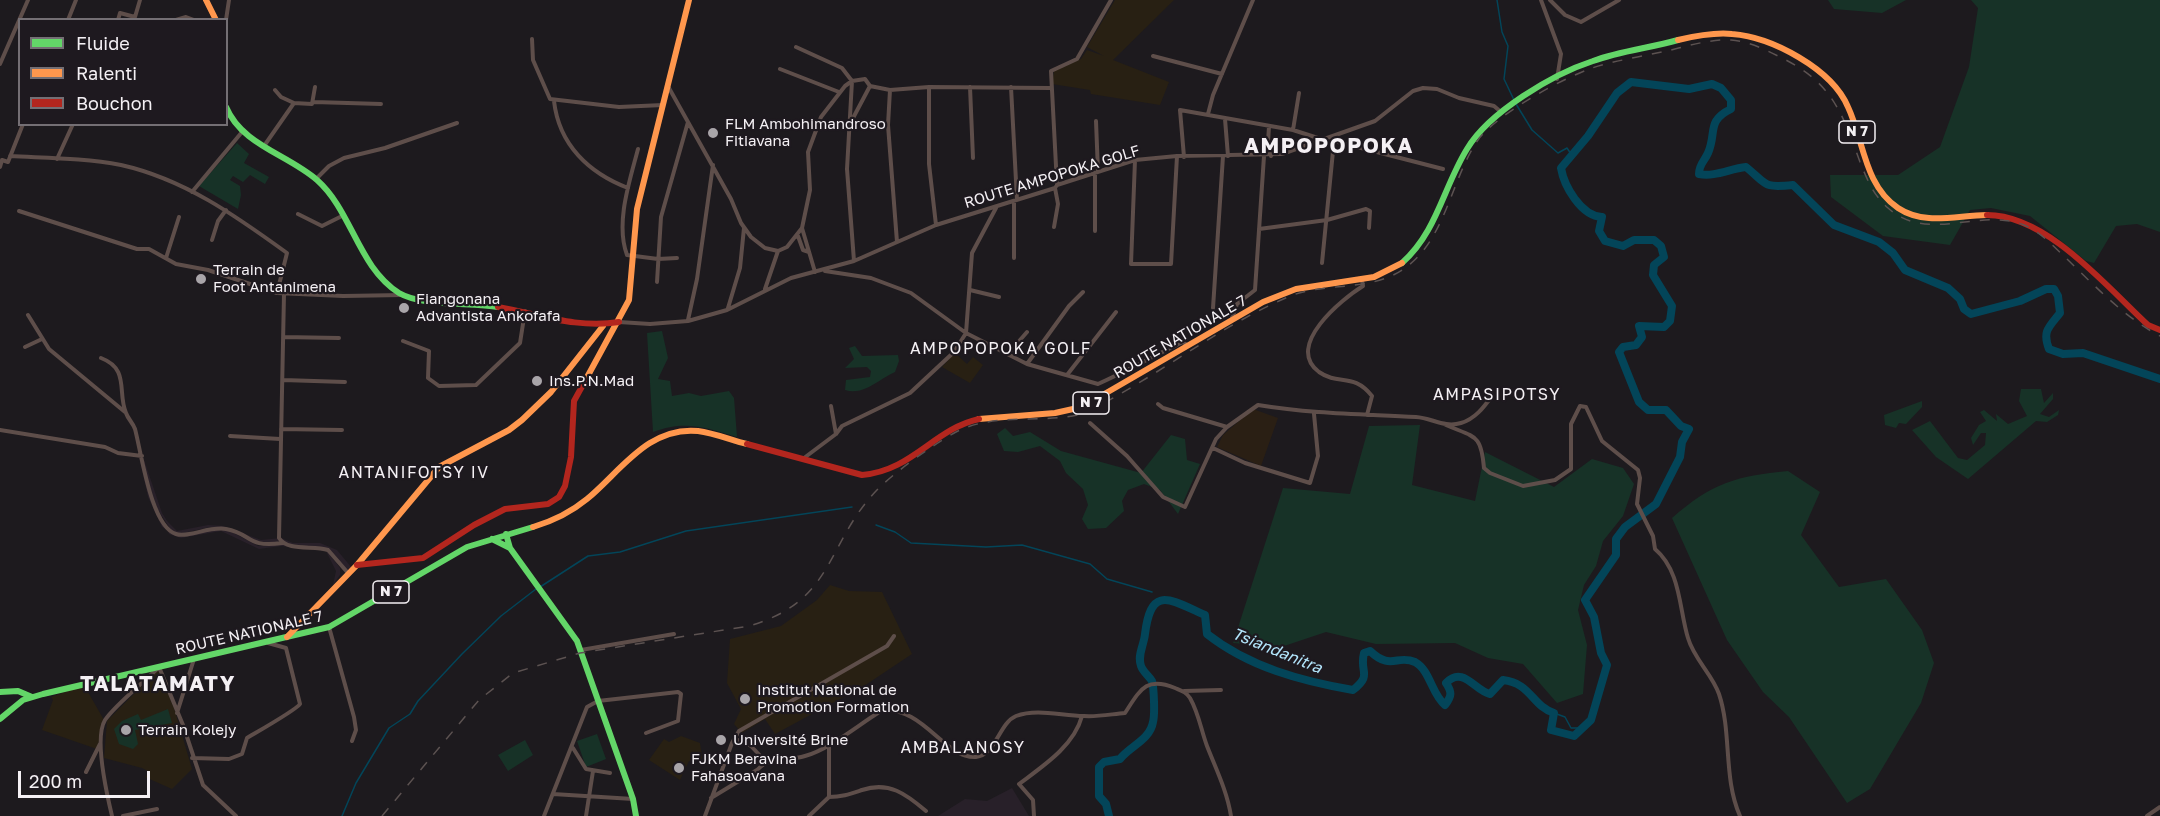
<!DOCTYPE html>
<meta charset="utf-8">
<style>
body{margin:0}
#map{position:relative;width:2160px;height:816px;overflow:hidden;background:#1d1a1e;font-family:"Golos Text",sans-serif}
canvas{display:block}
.legend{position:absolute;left:18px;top:18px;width:210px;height:108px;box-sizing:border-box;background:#1e191f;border:2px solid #746f74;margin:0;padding:8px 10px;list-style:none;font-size:18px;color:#f4f0f4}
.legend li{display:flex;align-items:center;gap:12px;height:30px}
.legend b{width:30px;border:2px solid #746f74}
.scale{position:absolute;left:18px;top:771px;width:132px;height:27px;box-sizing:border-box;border:3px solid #f4f0f4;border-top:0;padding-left:8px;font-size:18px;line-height:21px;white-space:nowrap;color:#f4f0f4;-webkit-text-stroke:4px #1e191f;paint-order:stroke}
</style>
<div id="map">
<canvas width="2160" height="816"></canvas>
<ul class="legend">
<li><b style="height:8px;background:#63d668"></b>Fluide</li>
<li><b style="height:8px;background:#ff974d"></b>Ralenti</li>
<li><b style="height:8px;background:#b3261e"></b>Bouchon</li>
</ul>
<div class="scale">200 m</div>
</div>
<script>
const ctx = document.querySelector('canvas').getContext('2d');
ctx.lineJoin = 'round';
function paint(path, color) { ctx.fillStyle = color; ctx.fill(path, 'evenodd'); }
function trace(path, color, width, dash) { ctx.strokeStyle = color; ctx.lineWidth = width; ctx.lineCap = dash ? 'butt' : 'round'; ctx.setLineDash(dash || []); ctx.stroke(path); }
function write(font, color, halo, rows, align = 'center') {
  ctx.font = font + ' "Golos Text",sans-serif'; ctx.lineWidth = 4.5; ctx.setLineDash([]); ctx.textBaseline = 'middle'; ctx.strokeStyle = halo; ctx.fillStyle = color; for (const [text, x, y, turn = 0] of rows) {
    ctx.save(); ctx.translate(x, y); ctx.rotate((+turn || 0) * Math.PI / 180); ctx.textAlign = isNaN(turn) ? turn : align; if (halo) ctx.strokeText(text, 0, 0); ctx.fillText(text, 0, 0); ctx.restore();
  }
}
paint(new Path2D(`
 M139,456l12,41 11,24 10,12 7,3 25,-7 24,1 30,16 8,-1 -8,-1 -29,-15 -18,-2 -33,7 -7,-4 -13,-20 -11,-31 -4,-22 19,56 5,8 10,10 31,-6 15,1 38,14 20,-2 12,5h27l17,7 15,18 -5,2 -19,-21 -44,-6 5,3 31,2 7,3 13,17v7l-7,10 3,-14 -10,-20 -45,-5 -22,3 -38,-18 -40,7 -12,-4 -1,-4 -6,-3 -14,-30z
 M1012,788l17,28h-91l27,-17 22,2z`), '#282029');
paint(new Path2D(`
 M1253,409l25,9 -17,48 -44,-19 6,-12z`), '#2a1f14');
paint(new Path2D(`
 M1115,0h59l-61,60 56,22 -9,23 -69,-11 -1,-4 -38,-6 2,-13 27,-12 6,-9 17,6 -17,-9z
 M955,353l12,11 6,-7 10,8 -13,18 -28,-16z
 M830,585l19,6 33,1 30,62 -48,32 -89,48 -10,-15 -23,14 -8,-9 7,-15 -14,-26 3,-44 51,-13 36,-26z
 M158,670l16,38 18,61 -20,20 -27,-12 5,-5 -8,-4 -38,-10 3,-37z
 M84,685l20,35 -7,29 -55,-19 11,-30 -2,-3z
 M681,736l19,7 2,14 -1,4h-12l-9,19 -31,-20 15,-21 5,3z`), '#282013');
paint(new Path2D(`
 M1828,0h78l-24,13 -48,-4z
 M1971,0h189v232l-23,-8 -21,2 -22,37 -8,-2 -56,-45 -39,-8 -21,2 -20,35 -67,-9 -52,-39 -1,-22h68l42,-28 29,-80 9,-59z
 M237,143l12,11 -5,9 25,14 -4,7 -15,-9 -7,7 -10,-6 -3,4 10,6 1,9 -3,14 -39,-23z
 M662,331l6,27 -10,21 12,2 2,15 17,-3 12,3 28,-5 5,7 3,39c-32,-10 -52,-17 -84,-5l-6,-99z
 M855,346l7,10 36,-1 1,6 -4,11c-16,7 -31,24 -50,18l1,-10 24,-3 1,-6 -4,-4 -22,1 9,-9 -5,-11z
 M2021,389h20l3,14 9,-10v6l-13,15 9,3 10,-7 -1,5 -11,7 -11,-1 -68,58 -32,-22 -24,-27 18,-9 28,37 9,2 18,-15 1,-12h-5l-8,12 -2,-7 8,-13 7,-4 -6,-9 4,-2 13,11 -1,-7 12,10 19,-8 -8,-15z
 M1922,401v6l-16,17 -7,-1 -3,5 -11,-3 -1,-10z
 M1420,425l-8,60 63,16 10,-49 69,35 38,-28 31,9 11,16 -11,32 -20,25 -7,25 -12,19 -6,25 9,35 -4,49 -26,9 -34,-39 -35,-6 -33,-15 -79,1 -50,-12 -45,15 -48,-4 50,-155 67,6 19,-68z
 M1005,428l8,8 17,-4 31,19 80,22 30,-38 14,4 2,21 13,4 -22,50 -18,-24 -16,-6 -16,6 -6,11 2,10 -18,17 -18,1 -6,-10 6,-14 -5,-16 -17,-16 -6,-12 -20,-15 -22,6 -14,-1 -7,-17z
 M1788,471l32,21 -19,43 38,52 47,-8 36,51 12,33 -13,40 -51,86 -23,14 -58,-86 -26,-25 -36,-52 -55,-122c40,-35 64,-42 116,-47z
 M168,709l4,14 -37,7 3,14 -5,5 -14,-5 -5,-15 8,-8 16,-7 3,6z
 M597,734l9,25 -20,8 -9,-26z
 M525,740l8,15 -25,16 -10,-16z`), '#173227');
trace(new Path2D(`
 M1497,0l5,32 6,14 -4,33 10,21
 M1516,104l16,26 26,23 9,-5 4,6
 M876,525l19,7 16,11 75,4 36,-2 68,19 17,15 45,13
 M540,587l48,-31 32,-4 66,-21 166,-24
 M1554,713l11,4 6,11h12
 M342,816l14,-33 33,-55 21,-14 8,-13 44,-47 39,-38 35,-27`), '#034559', 1.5);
trace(new Path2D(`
 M1109,816l-3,-12 -7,-8v-29l5,-5 16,-3c10,-13 30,-19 33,-37 2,-7 1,-34 -1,-41 -3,-5 -9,-9 -11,-15 -4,-11 3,-21 4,-32 6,-49 24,-35 60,-19l2,19c42,33 94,47 146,56 20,-16 6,-17 11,-37l6,-2c21,20 27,3 45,11 15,8 17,33 30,43 7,-9 7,-13 1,-22 17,-18 29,8 44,11l13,-14c28,3 29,26 51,33l-3,17 23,6 17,-16 16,-55 -6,-12 -7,-36 -9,-17 31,-45v-16l9,-12 31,-23 24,-47 2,-15 7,-13 -8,-3 -15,-16h-18l-9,-8 -20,-50 4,-5 13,-2 6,-8 -3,-11 25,1 6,-6 2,-15 -19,-31 1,-10 10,-8 -3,-11 -7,-6h-20l-11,6 -18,-5 -6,-10 3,-14c-21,-1 -38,-31 -41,-49l27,-32 29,-43 14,-11 58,7 23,-5 9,4 10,12v9c-25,12 -14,24 -23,44 -4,9 -9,11 -9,21 16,3 30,-5 47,-7 22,18 16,21 47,18l41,40 45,17 14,11 12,17 43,18 12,11 4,10 7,5 49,-13 26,-12h8l4,7 2,17c-11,14 -18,18 -11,36l14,5 20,-1 77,26`), '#034559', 8);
trace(new Path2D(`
 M1541,0l20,54 -4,25
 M1550,0l15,15 16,7 38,-22
 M68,20l8,-20
 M118,20l2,-7 15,4 5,-17
 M176,20l10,-3 8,3
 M226,20l3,-20
 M532,39l1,21 17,39 69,8 44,-2
 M796,47l46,21 10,13 -5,88 7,92
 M1153,56l69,18
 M0,64l28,-64
 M780,69l59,23
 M929,87v77l7,61
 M970,87l3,71
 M1011,87l6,113
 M669,88l62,111 10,24 10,14 14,11 13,3 9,-4 15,-19 8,-38 -2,-38 13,-35 24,-31 7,-5 13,-2 5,7 20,4 39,-3 121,1
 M275,90l6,7 13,6
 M890,90l-2,35 9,117
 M554,101c5,44 35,72 74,87
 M314,102l67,2
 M1208,114l5,-19 40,-95
 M1225,119l3,37
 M852,120l18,-34
 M1096,121l2,51
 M1269,126l-1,17 3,13
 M1293,130l6,-37
 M1334,141l109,28
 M264,146l30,-43 18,1 3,-17
 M638,149c-8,31 -23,74 -11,106l31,4 19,-1
 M10,156c37,2 75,2 111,9 63,14 115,51 166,88l-10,40
 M1184,157l-4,-47 113,20 28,9
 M57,159l16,-35
 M1135,160l-4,104h40l6,-108
 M0,167l2,-7 6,2 15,-38
 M316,179l13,-13 15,-8 41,-10 72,-25
 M1057,185l-6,-114 26,-12 34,-59
 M192,192l50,-60
 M19,211l118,38h12l27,15 32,6 69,23 66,3 60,-1
 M298,214l24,12 20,-10
 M1054,227l4,-23 -3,-16
 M802,228l13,44
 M1259,229l68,-9 39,-11 4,2 -1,17
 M1095,231v-58
 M795,237l3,-1 5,14 6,2
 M212,240l6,-19 8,-11
 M166,258l13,-41
 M1014,258v-55
 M1322,263l12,-122
 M825,271l46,7 40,15 55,40 61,31 71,20c29,-13 57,-29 85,-42l4,3
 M1362,280l1,6c-21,13 -79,60 -44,86 20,14 34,0 53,24l-5,19
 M657,282l4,-65 27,-95
 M765,289l13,-38
 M970,290l29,7
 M284,294l-5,244c9,14 34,7 49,12l20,23
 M728,308l12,-40 4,-40
 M1213,308l10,-152
 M28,315l21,34 76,63
 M1232,318l5,-14 18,-14 9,-134
 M688,320l9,-41 16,-114
 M619,322l31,2 38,-3 39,-11 64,-32 63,-17 82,-36 119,-37 2,-3 78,-25 42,-4 105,-2 93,-33 38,-30 10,-3 14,1 22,9 35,8 7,6
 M283,337l56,1
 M403,341l26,10 -1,27 11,8 37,-1 44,-42 5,-32
 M25,347l17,-8
 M1008,354l19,-22
 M101,358c29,11 16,34 25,55 2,6 7,10 9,16 6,22 16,98 41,105 13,4 33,-8 50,-5 27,5 20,19 56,14
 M1027,364l42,-58 14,-14
 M1067,375l49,-63
 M283,380l62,2
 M1158,404l5,4 64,19
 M831,406l5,28
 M1090,423l37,33 36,41 22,10 31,-68 11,-12 31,-22c55,9 103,9 158,12 16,1 28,11 45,6 14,-4 23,-16 31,-27
 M1446,425c30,13 35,9 38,43l6,5 33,13 32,-6 16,-11v-45l9,-18 6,1 16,34 36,29 2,8 -3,26 16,32 2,13c26,22 24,60 33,89 6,21 24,36 31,56 13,39 4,84 21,122
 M281,429l61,1
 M0,430l105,17 13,6 24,3
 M230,436l50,3
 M1213,448l32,15 65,20 8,-27 -4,-42
 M804,458l32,-24 6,-8 68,-33 44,-41 12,-19 6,-80 24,-45
 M329,627l25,90 2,13 -4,11
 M581,650l93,-16
 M159,667l24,58 20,60 33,31
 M1184,691l37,-1
 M177,713l17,-54
 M732,743l7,-12 148,-85 7,-10
 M573,748l13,21 24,4
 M192,758l37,1 13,-5 5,-16c10,-6 49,-28 53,-34l-14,-56 -18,-5
 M86,772l14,-28
 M553,794l80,5
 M829,797c13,0 21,-3 33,-7 27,-9 44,4 64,21
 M711,798l46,-28c15,-16 30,-8 48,-14 25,-7 53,-31 76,-45 42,-6 63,48 95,46 20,-2 23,-34 40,-41 21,-8 46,0 68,0 14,1 28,-2 41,-3 15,-23 21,-37 50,-25 7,3 11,4 15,10 9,16 11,32 17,48 9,23 20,45 24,70
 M112,816c-5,-21 -18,-78 -7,-96 10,-15 39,-38 53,-52
 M123,816l34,-7
 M544,816l43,-109 11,-6 80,-9 3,2 -3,27 -32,12
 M586,816l7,-45
 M705,816l27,-73 7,-3 12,6 16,17
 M809,816l20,-19v-54
 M1034,816l-1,-16 -14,-16c24,-18 55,-38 63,-68
 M2147,816l13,-9`), '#5e4e4a', 4);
trace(new Path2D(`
 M226,107c16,38 61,47 91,73 35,31 41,87 82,113 24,14 72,9 99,14
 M1402,263c35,-31 41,-75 65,-114 22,-37 86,-75 126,-88 27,-10 57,-13 85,-21
 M506,534l4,14 67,93 56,158 3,17
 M492,539l18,9
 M0,692l18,-1 14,6
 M0,719l23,-19 20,-6 286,-67 138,-80 66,-20`), '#63d668', 6);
trace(new Path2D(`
 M206,0l10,20
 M1678,40c17,-4 36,-8 54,-6 40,3 100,35 116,73 16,34 16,78 50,101 27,18 59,7 89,7
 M585,381l44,-81 8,-91 52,-209
 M979,419l76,-6 27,-6 181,-105 33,-13 78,-12 28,-14
 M533,527c20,-6 37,-14 54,-28 33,-27 61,-73 111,-68 16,2 33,9 49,13
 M287,637l70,-72 82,-98 70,-37 13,-10 29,-28 52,-66`), '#ff974d', 6);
trace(new Path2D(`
 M1987,215c60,0 119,71 161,110l12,5
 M498,307c41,7 79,22 121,15
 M747,444l115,31c50,-4 72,-46 117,-56
 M357,565l66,-7 51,-33 31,-16 43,-5 11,-7 6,-11 6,-29 3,-56 11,-20`), '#b3261e', 6);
trace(new Path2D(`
 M382,816l97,-116 34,-27 67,-20 169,-27c86,-25 76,-81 127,-135 17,-18 58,-47 80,-59 38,-20 86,-8 126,-18 70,-33 133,-86 206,-117 37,-16 83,-4 117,-29 41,-29 46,-89 73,-128 19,-26 83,-61 114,-72 25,-8 53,-12 79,-18 20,-5 40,-11 60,-10 17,1 35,10 51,18 50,25 60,54 78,104 7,17 13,33 28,46 40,36 91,-1 136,17 17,7 30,22 43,34 29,28 57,58 93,77`), '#5c5251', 1.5, [10, 10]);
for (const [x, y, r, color] of [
 [713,133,6,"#a9a5a9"],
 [201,279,6,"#a9a5a9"],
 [404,308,6,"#a9a5a9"],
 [537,381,6,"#a9a5a9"],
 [745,699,6,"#a9a5a9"],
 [126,730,6,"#a9a5a9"],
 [721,740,6,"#a9a5a9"],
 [679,768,6,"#a9a5a9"]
]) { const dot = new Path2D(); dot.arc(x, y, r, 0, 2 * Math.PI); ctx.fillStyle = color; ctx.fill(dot); trace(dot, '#1e191f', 2); }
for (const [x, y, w] of [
 [1857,132,36],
 [1091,403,36],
 [391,592,36]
]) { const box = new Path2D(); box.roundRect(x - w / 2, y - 11, w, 22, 4.5); ctx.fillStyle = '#1e191f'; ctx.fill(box); trace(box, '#f4f0f4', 1.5); }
write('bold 14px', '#f4f0f4', null, [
 ["N 7",1857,132],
 ["N 7",1091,403],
 ["N 7",391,592]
]);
write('15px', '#f4f0f4', '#1e191f', [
 ["FLM Ambohimandroso",725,124],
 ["Fitiavana",725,141],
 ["Terrain de",213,270],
 ["Foot Antanimena",213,287],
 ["Fiangonana",416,299],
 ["Advantista Ankofafa",416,316],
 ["Ins.P.N.Mad",549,381],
 ["Institut National de",757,690],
 ["Promotion Formation",757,707],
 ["Terrain Kolejy",138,730],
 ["Université Brine",733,740],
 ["FJKM Beravina",691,759],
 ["Fahasoavana",691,776]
], 'left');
write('15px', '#f4f0f4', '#1e191f', [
 ["ROUTE AMPOPOKA GOLF",1052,177,-17],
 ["ROUTE NATIONALE 7",1180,337,-30],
 ["ROUTE NATIONALE 7",249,633,-13]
]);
ctx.letterSpacing = '1.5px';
write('16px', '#f4f0f4', '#1e191f', [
 ["AMPOPOPOKA GOLF",1001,349],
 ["AMPASIPOTSY",1497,395],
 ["ANTANIFOTSY IV",414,473],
 ["AMBALANOSY",963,748]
]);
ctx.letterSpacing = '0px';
write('italic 16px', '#b2e5fb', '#1e191f', [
 ["Tsiandanitra",1277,651,22]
]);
ctx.letterSpacing = '1.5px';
write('bold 21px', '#f4f0f4', '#1e191f', [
 ["AMPOPOPOKA",1329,146],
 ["TALATAMATY",158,684]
]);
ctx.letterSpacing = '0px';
</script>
